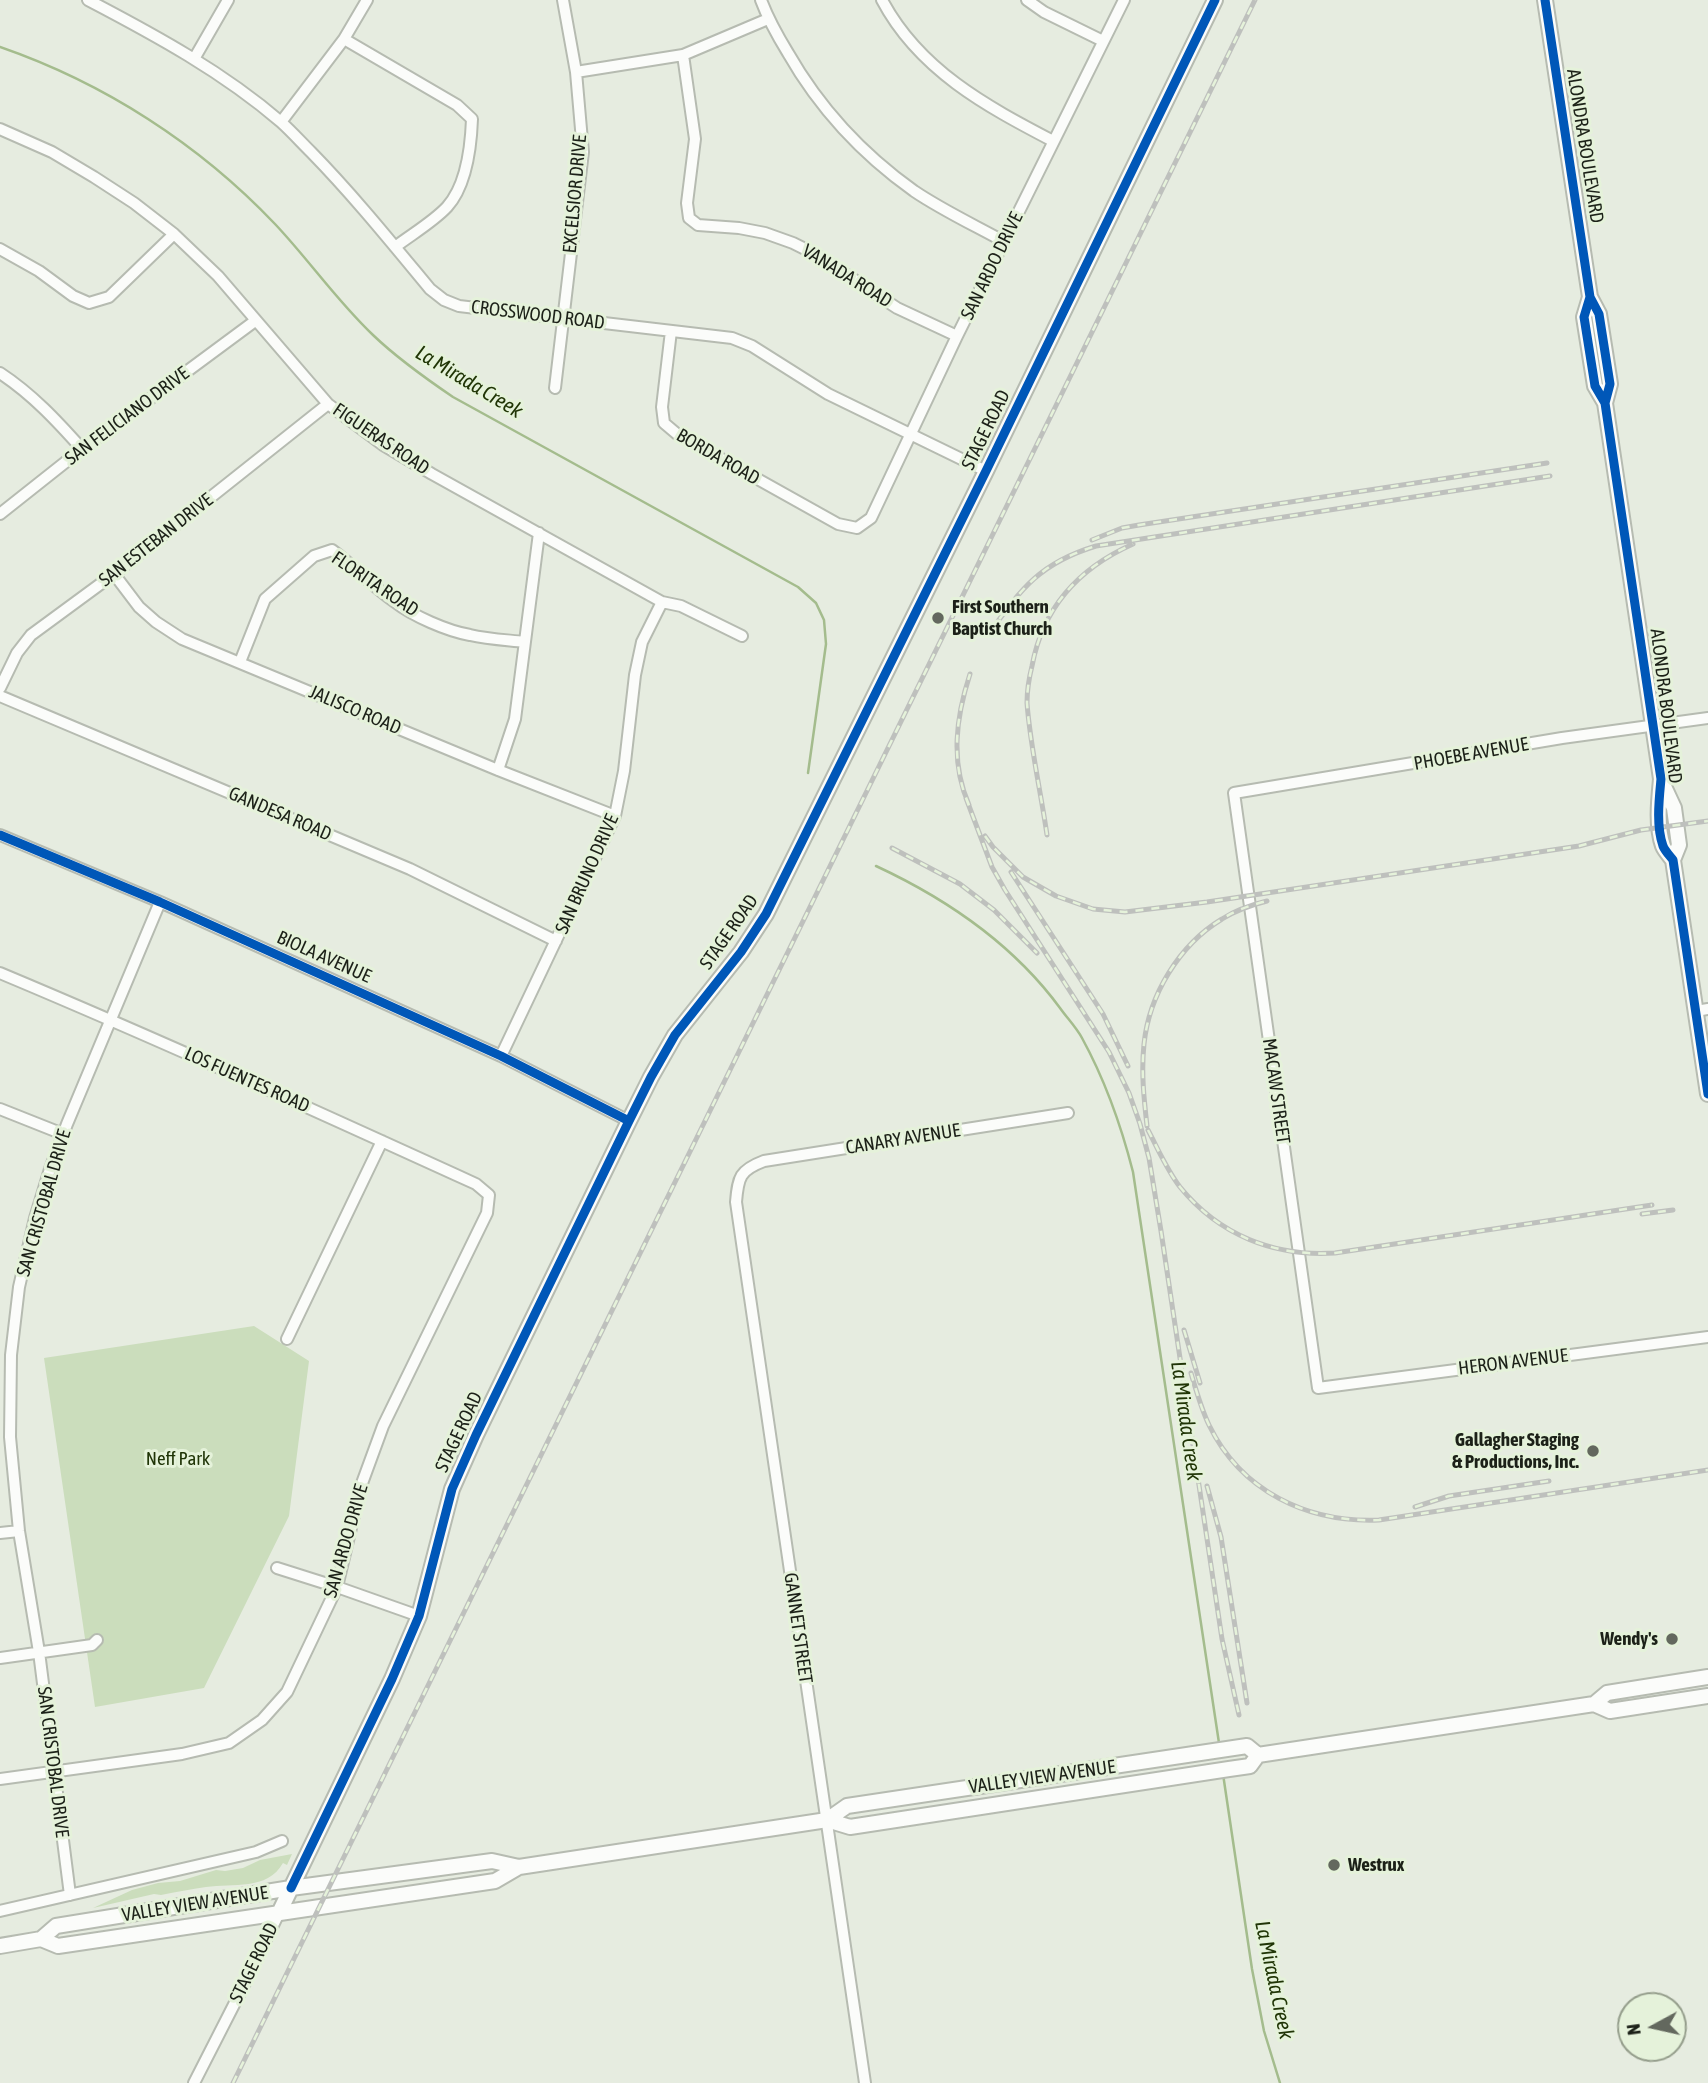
<!DOCTYPE html>
<style>
body{margin:0}
#map{position:relative;width:1708px;height:2083px;overflow:hidden;background:#e6ece0;font-family:"Asap Condensed",sans-serif}
canvas{display:block}
.north{position:absolute;left:1617px;top:1992px;width:70px;height:70px;box-sizing:border-box;background:#e5f2da;border:2px solid #959e8c;border-radius:50%;rotate:262deg;font-size:19px;font-weight:700;line-height:28px;text-align:center;color:#1c2118}
.north::after{content:'';display:block;margin:auto;width:24px;height:32px;background:#63685e;clip-path:polygon(50% 0,100% 100%,50% 72%,0 100%)}
</style>
<div id="map">
<canvas width="1708" height="2083"></canvas>
<div class="north">N</div>
</div>
<script>
const ctx = document.querySelector('canvas').getContext('2d');
ctx.lineJoin = 'round';
function paint(path, color) { ctx.fillStyle = color; ctx.fill(path, 'evenodd'); }
function trace(path, color, width, dash) { ctx.strokeStyle = color; ctx.lineWidth = width; ctx.lineCap = dash ? 'butt' : 'round'; ctx.setLineDash(dash || []); ctx.stroke(path); }
function write(font, color, halo, rows, align = 'center') {
  ctx.font = font + ' "Asap Condensed",sans-serif'; ctx.lineWidth = 6; ctx.setLineDash([]); ctx.textBaseline = 'middle'; ctx.strokeStyle = halo; ctx.fillStyle = color; for (const [text, x, y, turn = 0] of rows) {
    ctx.save(); ctx.translate(x, y); ctx.rotate((+turn || 0) * Math.PI / 180); ctx.textAlign = isNaN(turn) ? turn : align; if (halo) ctx.strokeText(text, 0, 0); ctx.fillText(text, 0, 0); ctx.restore();
  }
}
paint(new Path2D(`
 M254,1326l55,35 -20,155 -85,172 -109,19 -51,-349z
 M292,1854l-5,11 -4,-2c-16,28 -50,20 -77,24 -15,2 -30,5 -45,8l-7,-1 -61,14 39,-18 26,-7 22,-2 36,-11 9,1 18,-3 17,-8z`), '#cbddbc');
trace(new Path2D(`
 M0,47c104,36 199,97 275,177 34,36 62,77 98,111 25,24 52,43 80,62l345,190 18,16 8,17 2,24 -18,129
 M876,866c71,33 137,78 184,142 7,10 16,19 22,30 23,42 39,87 51,134l86,571
 M1223,1774l29,195 12,62 16,52`), '#a4bc8d', 2.5);
const minor = new Path2D(`
 M88,0c67,35 135,72 193,122 10,9 20,20 30,30 42,43 80,90 119,137l14,11 15,6 273,32 20,8 76,48 158,77
 M761,0c7,19 16,35 27,53 32,56 74,101 126,138 28,19 60,34 89,50
 M882,0c37,70 104,106 171,141
 M1027,0l17,12 59,29
 M344,39l113,66 15,14c-1,27 -6,67 -25,88 -14,15 -35,27 -52,40
 M683,55l12,84 -8,64 2,15 9,7 41,3 26,5 28,10 24,12 80,53 60,28
 M194,59l34,-59
 M576,72l107,-17 85,-36
 M281,122l63,-83 23,-39
 M0,129l52,23 42,25 40,26 40,31 44,42 110,128 55,41 49,29 230,128 19,4 61,30
 M0,249l39,22 34,25 16,7 20,-6 65,-63
 M671,331l-9,76 2,16 13,11 161,90 19,4 14,-10 86,-182 167,-336
 M0,373c32,21 57,48 82,76
 M555,388l28,-236 -7,-80 -13,-72
 M0,514l82,-65 173,-128
 M114,574l25,33 17,15 26,17 316,131 117,46
 M240,662l25,-63 49,-43 18,-6c22,16 40,36 63,52 18,14 52,29 75,33 17,4 36,5 54,7
 M0,688l17,-35 14,-18 83,-61 214,-170
 M0,696l410,173 146,72
 M1708,718l-146,20 -328,55 84,595 390,-51
 M498,770l17,-51 24,-186
 M0,835l160,67 341,154 128,65
 M0,973c160,67 318,139 476,211l13,11 -2,18 -104,213 -22,60 -24,101 -50,105 -25,28 -33,23 -47,11 -182,25
 M1696,1011l12,-2
 M501,1056l114,-240 9,-45 11,-96 7,-33 20,-40
 M0,1109l63,25
 M287,1339l95,-198
 M0,1533l19,-2
 M277,1568l60,19 82,29
 M0,1658l92,-13 5,-5
 M70,1895l-31,-243 -20,-121 -9,-94 1,-82 8,-68 16,-69 15,-49 17,-45 93,-222
 M0,1911l256,-59 26,-11
 M194,2083l50,-98 35,-72
 M865,2083l-129,-881c2,-25 4,-32 28,-41l304,-48`);
const major = new Path2D(`
 M1545,0l45,297 9,17 11,70 -5,19
 M1590,297l-6,20 11,69 10,17 56,376c-2,21 -5,47 2,67 2,5 7,10 10,14l35,234
 M1661,780l13,28 5,37 -6,15
 M1594,1704l16,7 98,-15
 M827,1820l20,-14 400,-60 11,9
 M279,1913l113,-234 27,-63 33,-127 24,-54 153,-314 22,-44 24,-42 66,-83 25,-38 220,-443 229,-471
 M41,1939l15,-13 235,-38 201,-27 27,6
 M0,1946l41,-7 17,7 437,-65 24,-14 308,-47 23,7 379,-58 21,-3 8,-11 336,-51 13,-11 101,-16`);
trace(minor, '#b6bbb1', 14);
trace(major, '#b6bbb1', 18);
trace(minor, '#fbfcfa', 10);
trace(major, '#fbfcfa', 14);
const rail = new Path2D(`
 M1092,540l30,-12 17,-3 408,-62
 M990,632c32,-44 50,-69 106,-86l454,-70
 M966,798l26,69 13,23 104,162 20,41 11,31 9,34 12,73 61,408 17,76
 M969,805c-19,-43 -13,-88 1,-131
 M1047,835c-6,-42 -17,-90 -20,-132 0,-12 2,-25 5,-37 11,-59 47,-98 101,-122
 M985,836l8,11 30,30 33,19 37,13 32,3 82,-10 372,-56 62,-16 67,-9
 M892,848l68,36 34,26 43,43
 M1011,872l92,142 25,52
 M1147,1126c-3,-27 -6,-54 -3,-82 5,-49 35,-99 78,-125 14,-9 29,-14 45,-18
 M1148,1130c10,19 19,40 32,57 39,48 94,70 155,66l317,-48
 M1642,1214l31,-4
 M1184,1330l16,53
 M1191,1373c5,17 10,35 18,52 32,66 98,98 170,95l329,-50
 M1207,1486l14,51 26,166
 M1415,1507l34,-11 100,-15
 M233,2083l1022,-2083`);
trace(rail, '#bec0bd', 5);
trace(rail, '#e5f2da', 2.5, [8]);
trace(new Path2D(`
 M1545,0l45,297 9,17 11,70 -5,19
 M1590,297l-6,20 11,69 10,17 56,376c-2,21 -5,47 2,67 2,5 7,10 10,14l35,234
 M0,835l160,67 341,154 128,65
 M291,1888l101,-209 27,-63 33,-127 24,-54 153,-314 22,-44 24,-42 66,-83 25,-38 220,-443 229,-471`), '#0057b8', 9);
for (const [x, y, r, color] of [
 [938,618,7,"#63685e"],
 [1593,1451,7,"#63685e"],
 [1672,1639,7,"#63685e"],
 [1334,1865,7,"#63685e"]
]) { const dot = new Path2D(); dot.arc(x, y, r, 0, 2 * Math.PI); ctx.fillStyle = color; ctx.fill(dot); trace(dot, '#e5f2da', 2.5); }
write('19px', '#1c2118', '#e5f2da', [
 ["ALONDRA BOULEVARD",1585,146,81],
 ["EXCELSIOR DRIVE",575,194,-85],
 ["SAN ARDO DRIVE",992,266,-64],
 ["VANADA ROAD",847,276,32],
 ["CROSSWOOD ROAD",538,315,7],
 ["SAN FELICIANO DRIVE",127,416,-37],
 ["STAGE ROAD",986,430,-64],
 ["FIGUERAS ROAD",381,439,34],
 ["BORDA ROAD",718,457,30],
 ["SAN ESTEBAN DRIVE",156,540,-38],
 ["FLORITA ROAD",375,584,34],
 ["ALONDRA BOULEVARD",1666,706,83],
 ["JALISCO ROAD",355,710,23],
 ["PHOEBE AVENUE",1471,754,-10],
 ["GANDESA ROAD",280,814,23],
 ["SAN BRUNO DRIVE",587,874,-66],
 ["STAGE ROAD",729,932,-55],
 ["BIOLA AVENUE",324,957,24],
 ["LOS FUENTES ROAD",247,1080,24],
 ["MACAW STREET",1276,1091,82],
 ["CANARY AVENUE",903,1139,-9],
 ["SAN CRISTOBAL DRIVE",44,1203,-74],
 ["HERON AVENUE",1513,1362,-7],
 ["STAGE ROAD",459,1432,-65],
 ["SAN ARDO DRIVE",346,1541,-74],
 ["GANNET STREET",798,1628,82],
 ["SAN CRISTOBAL DRIVE",53,1762,83],
 ["VALLEY VIEW AVENUE",1042,1777,-8],
 ["VALLEY VIEW AVENUE",195,1904,-9],
 ["STAGE ROAD",254,1963,-64]
]);
write('bold 19px', '#1c2118', '#e5f2da', [
 ["First Southern",952,607],
 ["Baptist Church",952,629],
 ["Gallagher Staging",1579,1440,"right"],
 ["& Productions, Inc.",1579,1462,"right"],
 ["Wendy's",1658,1639,"right"],
 ["Westrux",1348,1865]
], 'left');
write('19px', '#203507', '#e5f2da', [
 ["Neff Park",178,1459]
]);
write('italic 21px', '#203506', '#e5f2da', [
 ["La Mirada Creek",469,382,31],
 ["La Mirada Creek",1186,1421,82],
 ["La Mirada Creek",1274,1980,78]
]);
</script>
